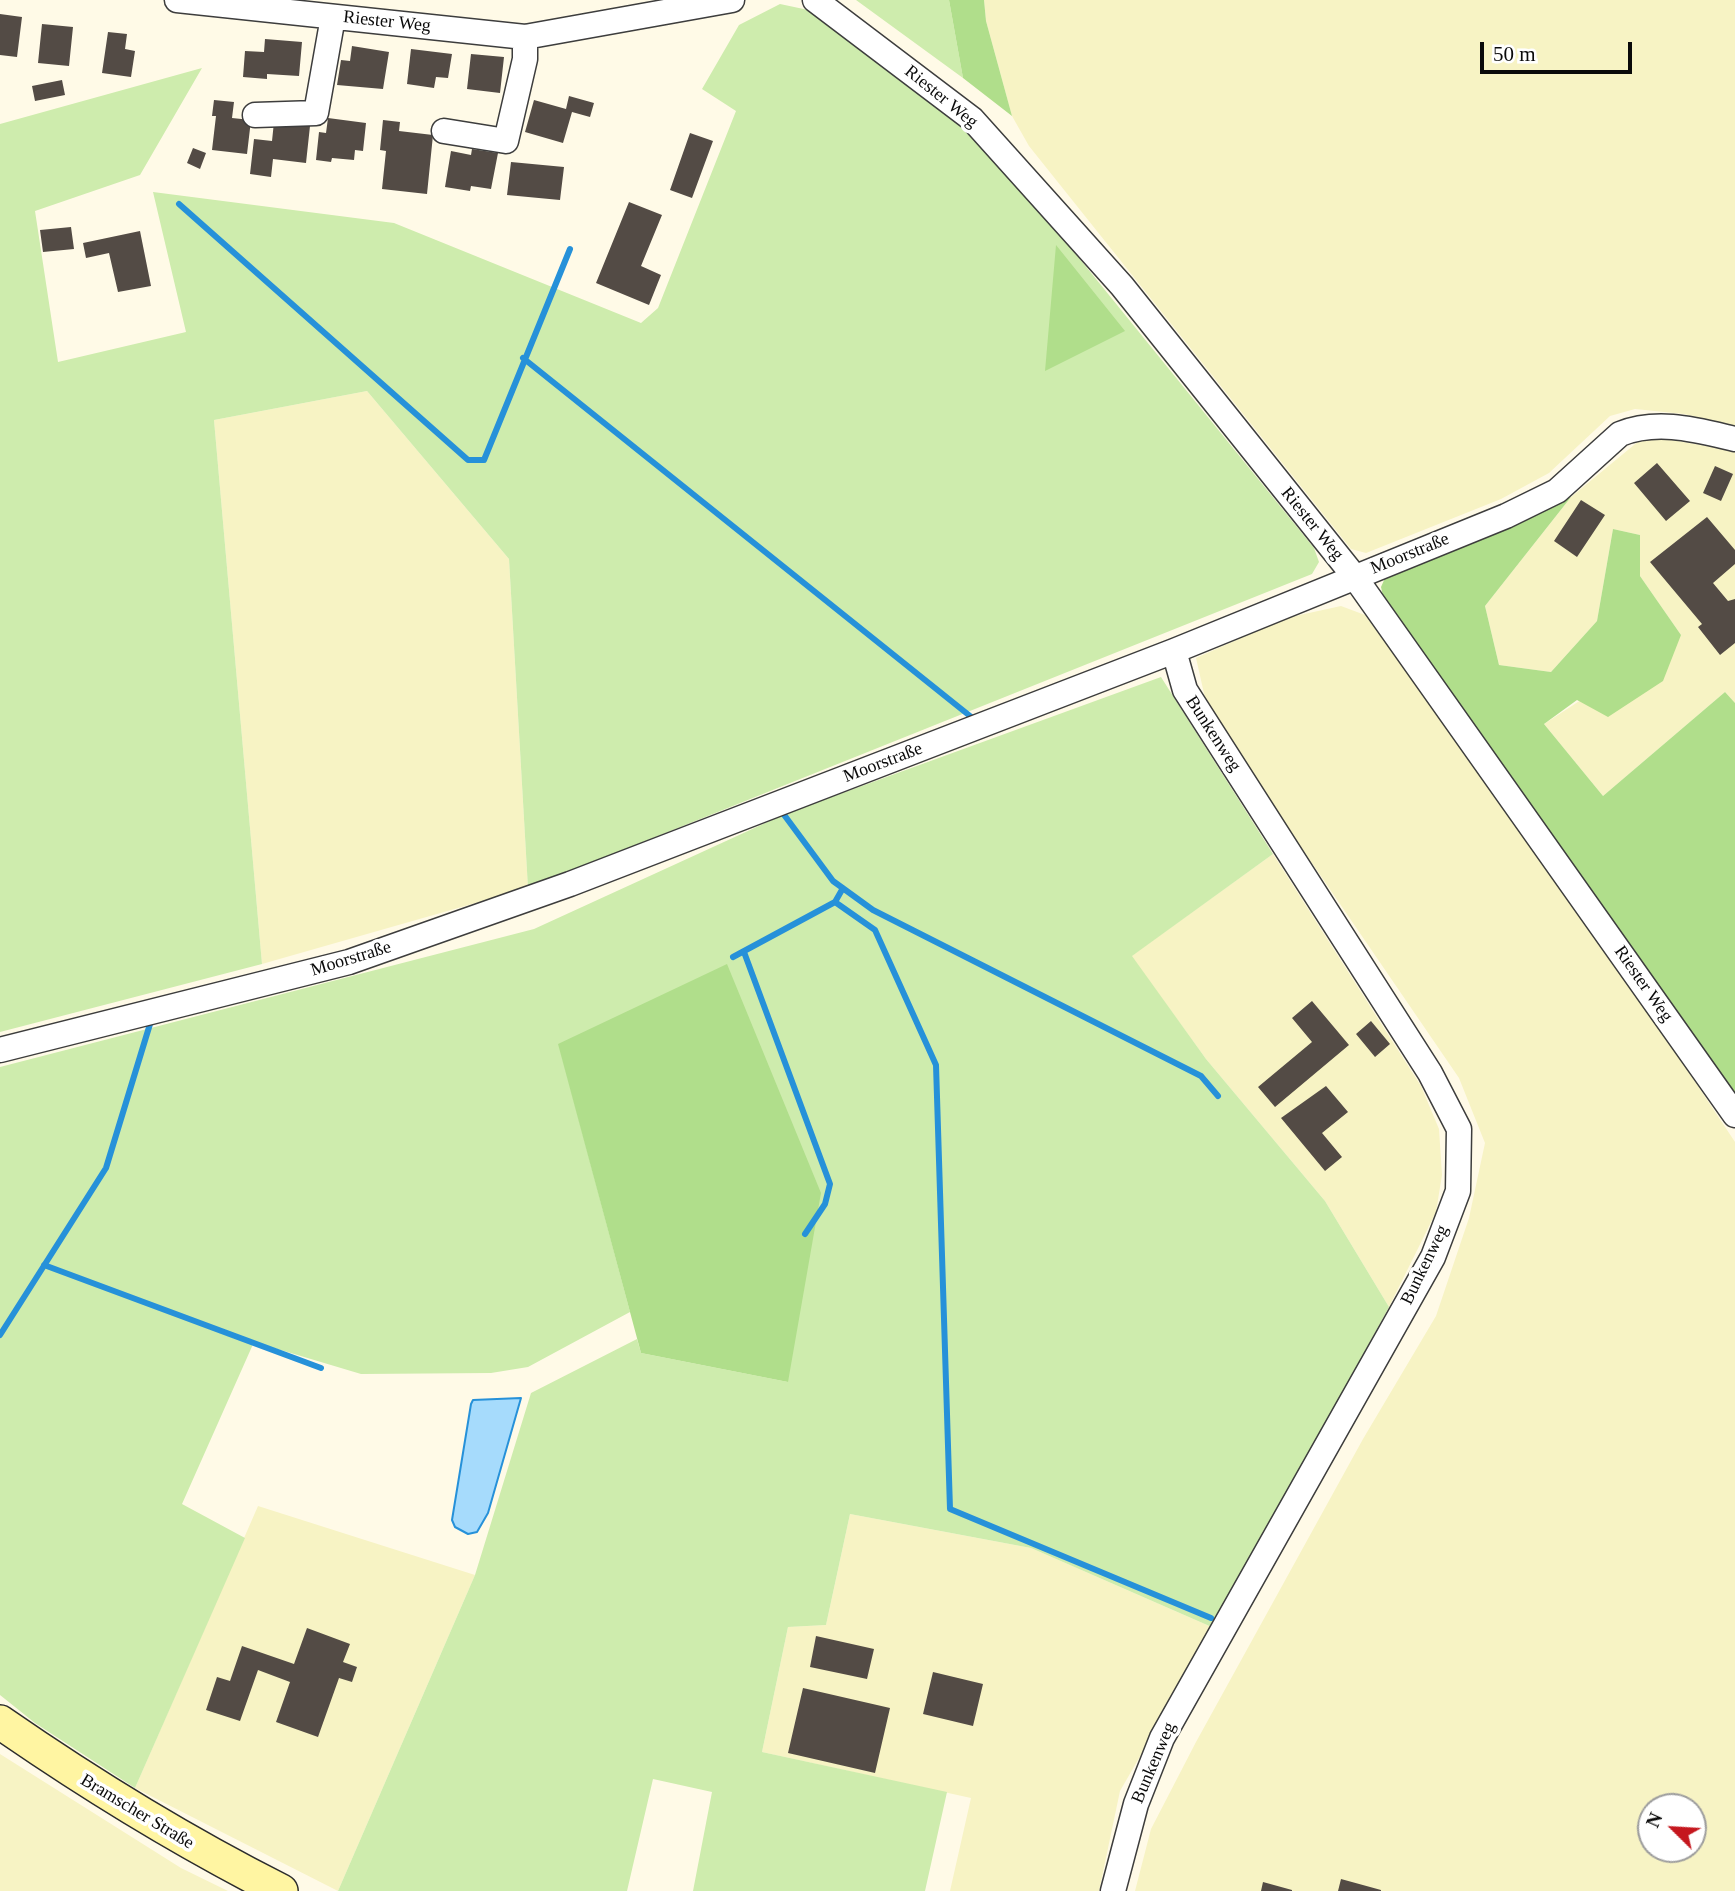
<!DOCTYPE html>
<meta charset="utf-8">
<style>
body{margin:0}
#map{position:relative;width:1735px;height:1891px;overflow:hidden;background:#fffae7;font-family:"Times New Roman",serif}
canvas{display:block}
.north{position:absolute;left:1637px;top:1793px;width:70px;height:70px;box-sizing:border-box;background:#fff;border:2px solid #9d9d9d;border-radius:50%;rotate:294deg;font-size:19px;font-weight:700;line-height:28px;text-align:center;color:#0a0a0a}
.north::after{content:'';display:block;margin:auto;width:24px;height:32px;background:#c5171e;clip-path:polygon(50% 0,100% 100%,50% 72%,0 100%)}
.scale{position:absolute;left:1480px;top:42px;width:152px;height:32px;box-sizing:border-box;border:4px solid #0a0a0a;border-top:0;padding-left:9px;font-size:21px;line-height:24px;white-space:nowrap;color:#0a0a0a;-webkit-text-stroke:5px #fff;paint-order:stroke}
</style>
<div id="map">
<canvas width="1735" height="1891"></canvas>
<div class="north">N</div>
<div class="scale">50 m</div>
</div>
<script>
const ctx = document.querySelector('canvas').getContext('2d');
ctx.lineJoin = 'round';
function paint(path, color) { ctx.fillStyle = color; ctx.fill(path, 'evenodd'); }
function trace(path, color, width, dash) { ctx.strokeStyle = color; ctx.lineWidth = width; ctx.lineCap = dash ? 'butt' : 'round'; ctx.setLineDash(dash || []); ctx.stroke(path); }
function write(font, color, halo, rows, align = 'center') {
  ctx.font = font + ' "Times New Roman",serif'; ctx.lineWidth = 7; ctx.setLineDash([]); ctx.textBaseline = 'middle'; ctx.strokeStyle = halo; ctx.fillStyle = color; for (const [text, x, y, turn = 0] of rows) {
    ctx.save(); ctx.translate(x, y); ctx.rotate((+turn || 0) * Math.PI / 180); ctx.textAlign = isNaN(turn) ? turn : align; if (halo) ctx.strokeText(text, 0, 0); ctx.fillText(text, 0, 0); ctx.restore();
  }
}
paint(new Path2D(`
 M984,0h751v426l-51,-12 -49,-5 -25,7 -61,57 -48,26 -135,54 -15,-4 -322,-403 -17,-30 -26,-95z
 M367,391l142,168 19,329 -266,76 -48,-544z
 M1660,438l75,13v252l-10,-11 -122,104 -59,-72 137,-89 -41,-59v-41l-27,-6 -16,92 -46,51 -52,-7 -14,-59 86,-109 69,-57z
 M1341,606l24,9 207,281 163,246v749h-600l16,-62 45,-87 167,-303 73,-123 33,-98 16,-75 -26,-65 -251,-367 -12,-53 90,-40zM1651,1807h42v42h-42z
 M1273,854l148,232 18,43 3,46 -6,37 -47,95 -64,-106 -119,-142 -75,-103z
 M258,1506l217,69 -137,316 -203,-103z
 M850,1514l181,34 183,80 -94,163 -21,100h-149l21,-93 -209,-46 26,-125 38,-2z
 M0,1754l181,114 47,23h-228z`), '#f7f3c4');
paint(new Path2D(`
 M856,0h93l14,78z
 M780,4l33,7 159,115 342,422 5,14 -7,12 -784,314 -19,-329 -142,-168 -153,29 48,544 -262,68v-908l202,-56 -62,107 -105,36 23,151 128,-30 -33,-140 241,31 247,100 17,-15 78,-197 -34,-22 37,-64z
 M1161,677l112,177 -141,102 74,103 119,142 64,106 -175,321 -183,-80 -181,-34 -24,111 -38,2 -26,125 185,40 -22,99h-232l19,-99 -59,-13 -26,112h-289l137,-316 56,-182 106,-54 4,14 147,29 -229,-337 71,267 -102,55 -37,6 -130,1 -107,-32 -72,162 63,34 -110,250 -100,-65 -35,-28v-628l534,-138 251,-115z`), '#ceecad');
paint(new Path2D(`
 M949,0h35l2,21 26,95 -49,-38z
 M1056,245l69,86 -80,40z
 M1571,497l-86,109 14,59 52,7 46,-51 16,-92 27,6v41l41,59 -18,46 -55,36 -31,-17 -33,24 59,72 122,-104 10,11v396l-352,-503 -2,-9 4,-9z
 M727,964l94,229 -33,189 -147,-29 -83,-309z`), '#b0de8b');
const water = new Path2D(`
 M521,1398l-33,115 -11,19 -9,2 -13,-7 -3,-7 19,-116 2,-4z`);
paint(water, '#a6dbfc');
trace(water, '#2691d9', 2);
trace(new Path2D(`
 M179,204l289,256h16l86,-211
 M523,358l452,362
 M782,812l51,69 40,29 328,166 17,20
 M843,888l-8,14 40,28 61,135 14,444 261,109
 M744,952l86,232 -5,20 -20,30
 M733,957l102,-55
 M44,1265l277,103
 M0,1335l106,-167 44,-144`), '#2691d9', 6);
paint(new Path2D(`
 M0,14l22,3 -5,40 -17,-2z
 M42,24l31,3 -4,39 -31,-3z
 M108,32l19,2 -2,15 10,2 -4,26 -29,-4z
 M265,39l37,3 -3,34 -32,-2v5l-24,-2 2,-26 19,1z
 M352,46l37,6 -6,37 -46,-4 4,-25 9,1z
 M411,49l41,5 -4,24 -12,-1 -2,11 -27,-4z
 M471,54l33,3 -4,36 -33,-4z
 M62,80l3,15 -30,6 -3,-15z
 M569,96l25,7 -4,14 -18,-5 -9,31 -38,-11 9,-32 32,9z
 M214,100l20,2 -2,16 19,2 -4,34 -35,-4 4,-34h-4z
 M328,118l38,5 -3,28 -8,-1 -1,10 -22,-2 -1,4 -15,-2 3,-28 7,1z
 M383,120l17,2 -1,9 34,4 -6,59 -45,-5 4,-38 -6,-1z
 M274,122l36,4 -4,37 -33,-4 -2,18 -21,-3 4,-35 18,2z
 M690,133l23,8 -21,57 -22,-8z
 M193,148l13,5 -6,16 -13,-6z
 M472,149l26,4 -7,36 -20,-3 -1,5 -25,-4 6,-36 20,4z
 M511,162l53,5 -4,33 -53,-5z
 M629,202l33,13 -21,51 20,9 -12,30 -53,-22z
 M71,227l3,22 -31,3 -3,-22z
 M140,231l11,55 -33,6 -9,-39 -23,5 -3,-15z
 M1657,463l33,38 -24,20 -32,-38z
 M1715,466l18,8 -12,27 -18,-8z
 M1581,500l24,15 -28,42 -23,-16z
 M1707,517l28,33v14l-22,19 15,18 7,-2v44l-15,12 -22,-28 4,-3 -52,-62z
 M1312,1001l37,44 -74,62 -17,-20 54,-45 -20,-24z
 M1371,1021l19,23 -15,13 -19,-23z
 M1326,1086l22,26 -26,21 20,24 -17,14 -44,-53z
 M307,1628l43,16 -7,18 14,5 -5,15 -13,-4 -21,59 -42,-15 14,-40 -32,-12 -18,51 -34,-11 11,-33 13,4 12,-35 52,18z
 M816,1636l58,13 -7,30 -57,-12z
 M933,1672l50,12 -10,42 -50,-12z
 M803,1688l87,20 -15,65 -87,-20z
 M1341,1879l40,11v1h-43z
 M1263,1882l29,8v1h-31z`), '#534b45');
const street = new Path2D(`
 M177,0l348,37 207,-37
 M815,0l157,119 150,167 232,290 381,539
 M255,115l61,-2 17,-96
 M444,131l62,10 19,-82v-22
 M0,1050l349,-88 221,-78 604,-233 332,-135 51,-25 63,-57c38,-15 76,-4 115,5
 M1113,1891l23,-87 26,-66 271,-481 25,-66 1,-62 -29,-56 -245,-383 -11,-39`);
const secondary = new Path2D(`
 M0,1722c91,63 182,119 281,169`);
trace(street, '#3d3d3d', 27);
trace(secondary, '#2c2c2c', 36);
trace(street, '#fff', 24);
trace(secondary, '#fff5a2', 33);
write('18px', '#0a0a0a', '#fff', [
 ["Riester Weg",387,22,6],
 ["Riester Weg",941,97,39],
 ["Riester Weg",1312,524,51],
 ["Moorstraße",1410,554,-22],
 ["Bunkenweg",1213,734,57],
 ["Moorstraße",883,763,-21],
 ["Moorstraße",351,959,-17],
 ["Riester Weg",1643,984,55],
 ["Bunkenweg",1425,1265,-64],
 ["Bunkenweg",1154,1763,-67],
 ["Bramscher Straße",137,1812,31]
]);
</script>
